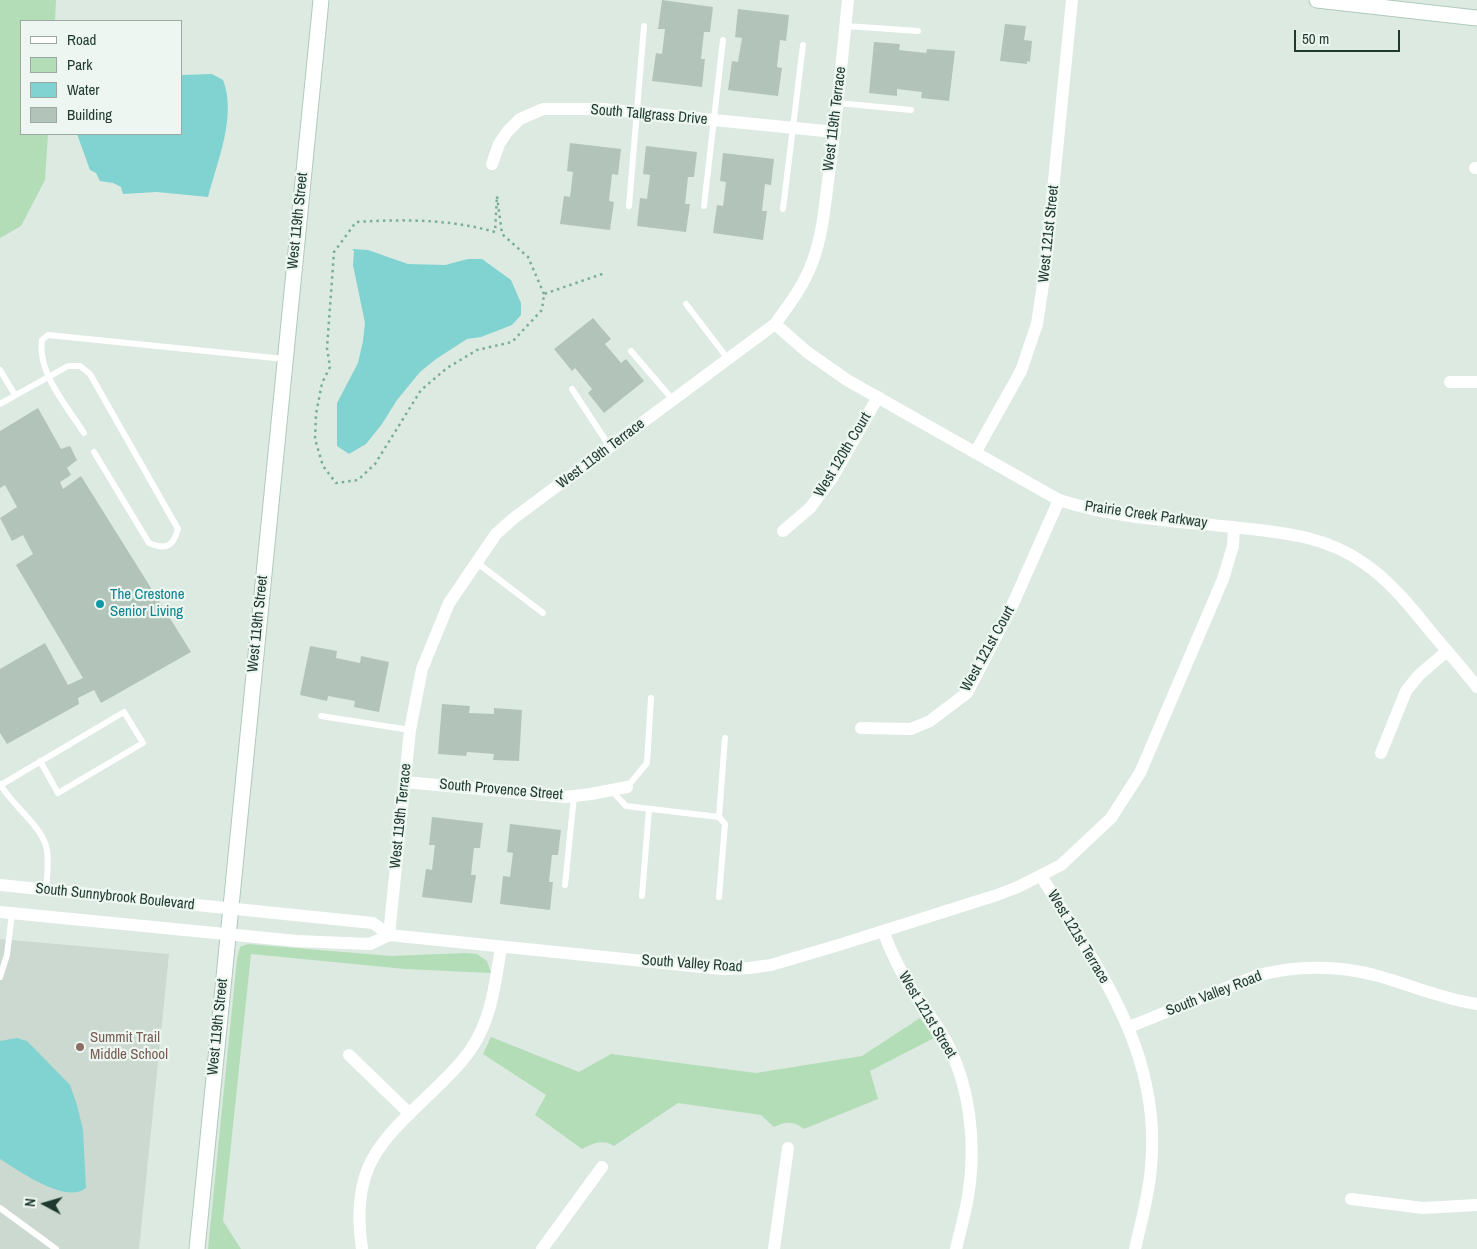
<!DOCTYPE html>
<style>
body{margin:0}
#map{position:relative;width:1477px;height:1249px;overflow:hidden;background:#dceae1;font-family:"Archivo Narrow",sans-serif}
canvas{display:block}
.legend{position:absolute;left:20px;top:20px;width:162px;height:115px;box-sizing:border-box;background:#edf6f0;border:1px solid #9aaaa2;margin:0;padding:6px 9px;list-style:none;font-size:15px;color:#1e392d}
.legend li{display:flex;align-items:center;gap:10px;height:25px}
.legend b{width:25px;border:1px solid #9aaaa2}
.north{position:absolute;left:20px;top:1179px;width:50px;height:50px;-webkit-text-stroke:4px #edf6f0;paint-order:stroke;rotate:276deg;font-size:14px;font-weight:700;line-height:20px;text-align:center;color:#1e392d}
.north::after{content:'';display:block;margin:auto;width:18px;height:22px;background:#1e392d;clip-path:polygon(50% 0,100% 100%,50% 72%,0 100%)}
.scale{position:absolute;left:1294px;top:30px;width:106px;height:22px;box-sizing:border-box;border:2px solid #1e392d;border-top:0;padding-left:6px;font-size:15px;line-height:18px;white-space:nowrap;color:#1e392d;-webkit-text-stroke:4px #edf6f0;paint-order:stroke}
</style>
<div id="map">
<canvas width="1477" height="1249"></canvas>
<ul class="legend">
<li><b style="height:6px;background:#fff"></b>Road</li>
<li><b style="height:14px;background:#b3ddb7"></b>Park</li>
<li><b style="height:14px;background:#80d3d1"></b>Water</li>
<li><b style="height:14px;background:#b2c4ba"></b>Building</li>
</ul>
<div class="north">N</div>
<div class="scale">50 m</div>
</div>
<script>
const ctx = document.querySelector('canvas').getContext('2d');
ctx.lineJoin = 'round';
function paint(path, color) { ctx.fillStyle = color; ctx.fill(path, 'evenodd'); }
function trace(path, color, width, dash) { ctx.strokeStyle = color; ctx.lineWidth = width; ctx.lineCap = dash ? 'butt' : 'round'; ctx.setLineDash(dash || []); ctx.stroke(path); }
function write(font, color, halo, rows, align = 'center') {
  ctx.font = font + ' "Archivo Narrow",sans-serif'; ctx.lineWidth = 4.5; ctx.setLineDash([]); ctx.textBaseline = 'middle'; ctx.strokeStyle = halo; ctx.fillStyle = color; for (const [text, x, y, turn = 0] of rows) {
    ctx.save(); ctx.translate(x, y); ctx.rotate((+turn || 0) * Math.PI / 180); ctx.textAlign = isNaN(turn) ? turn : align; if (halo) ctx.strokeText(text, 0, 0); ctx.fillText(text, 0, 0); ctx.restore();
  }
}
paint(new Path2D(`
 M0,939l169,15 -30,295h-139z`), '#cbd9d0');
paint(new Path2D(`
 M0,0h56l-1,21h-34v113h27l-3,46 -24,46 -21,12z
 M248,944l143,12 75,-3 11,1 10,7 4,12 -86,-4 -154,-15 -28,267 18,28h-33l29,-290 3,-12z
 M920,1018l14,20 -64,33 8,28 -74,30c-10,-8 -18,-8 -30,-2l-13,-12 -83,-12 -64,43c-11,-7 -21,-3 -32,3l-47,-34 11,-20 -63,-41 8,-17 88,35 32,-18 145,19 106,-17z`), '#b3ddb7');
paint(new Path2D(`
 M212,74l11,6c14,36 -6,82 -15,117l-51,-5 -34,2 -2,-7 -8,-4 -13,-2 -4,-8 -6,-3 -13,-36h104v-59z
 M352,249l16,1 40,14 37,1 23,-6h14l29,21 10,23v12l-9,10 -31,12 -14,2 -31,20 -16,13 -23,28 -15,24 -16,20 -17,10 -12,-8v-43l21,-40 5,-22 2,-18 -12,-58 1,-14z
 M17,1038l10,3 6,6 37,38 7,20 6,25 3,58c-20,17 -68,-18 -86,-29v-118z`), '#80d3d1');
paint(new Path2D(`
 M662,0l51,7 -3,25h-6l-3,27h4l-3,28 -50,-6 4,-28 6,1 3,-25h-7z
 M738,9l51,6 -3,26 -6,-1 -3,27 5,1 -4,28 -50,-6 4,-29 6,1 4,-24 -7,-1z
 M1005,24l21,2 -2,14 8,1 -2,21 -3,-1v3l-27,-3z
 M874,42l26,2 -1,6 27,3 1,-4 28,2 -6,50 -28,-3 1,-6 -25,-3v7l-28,-3z
 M570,143l51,6 -3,26 -6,-1 -3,27 5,1 -4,28 -50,-6 4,-28 6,1 3,-25 -6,-1z
 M646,146l51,6 -3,25h-6l-3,27h5l-4,28 -49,-6 3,-28 7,1 3,-24 -7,-1z
 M723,153l51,6 -3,26 -6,-1 -3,27h5l-4,29 -50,-7 4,-28 6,1 3,-24 -6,-1z
 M593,318l18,21 -6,5 16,19 5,-4 18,22 -40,32 -16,-20 4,-4 -17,-21 -3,3 -18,-22z
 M38,408l23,41 9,-3 7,14 -10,8 4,7 -11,7 3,7 18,-13 110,176 -90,51 -7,-13 -16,8 1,6 -72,40 -7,-11v-64l45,-26 23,42 15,-7 -67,-113 17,-11 -10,-19 -11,6 -12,-23 17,-11 -12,-22 -5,3v-57z
 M310,646l27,5 -1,7 24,5 1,-7 28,6 -10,50 -25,-5 1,-6 -27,-5 -1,5 -27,-6z
 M442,704l28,2 -1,7 25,1v-6l28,2 -3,51 -26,-1 1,-6 -27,-2 -1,4 -28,-2z
 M432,817l51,6 -3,25h-6l-3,27h5l-4,28 -50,-6 4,-28 6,1 3,-25h-6z
 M510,824l51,6 -3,25h-6l-3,27h4l-3,28 -50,-6 3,-28 7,1 3,-24 -6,-1z`), '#b2c4ba');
const secondary = new Path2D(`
 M1317,0l160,18
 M197,1249l124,-1249`);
trace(secondary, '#afcabb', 17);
trace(new Path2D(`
 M544,294l-16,-37 -26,-23 -5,-38 -2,36c-45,-13 -93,-13 -139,-10l-22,30 -7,96 3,19 -8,16 -6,31 -1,25 8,27 13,17 22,-3 17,-16 46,-74 26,-22 30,-18 35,-8 30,-32 2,-16 61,-21`), '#7baf95', 2.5, [2.5, 4]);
trace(new Path2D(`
 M846,26l72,5
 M838,103l73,7
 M629,206l15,-180
 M704,206l19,-166
 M783,209l20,-164
 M686,304l42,55
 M631,351l42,49
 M0,370l15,25
 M572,389l38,58
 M0,404l68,-38h12l10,8 88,155c-5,18 -12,21 -29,14l-55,-91
 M84,433c-17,-27 -47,-60 -42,-93l6,-5 237,24
 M476,562l67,51
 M321,716l89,14
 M0,784c12,21 37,38 45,59 5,11 2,34 1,47
 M1,785l123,-73 19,31 -85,50 -18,-32
 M627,787l20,-24 4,-65
 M611,790l15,16 93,11
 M565,885l9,-89
 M642,896l7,-87
 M719,897l6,-73 -6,-7 6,-79
 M0,977l7,-22 5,-42
 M0,1208l56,41`), '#fff', 6);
trace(new Path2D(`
 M492,164l7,-20 8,-12 13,-13 23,-10h60l232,23
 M1475,168h2
 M775,324l32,28 40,28 212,120c56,18 115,21 173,27 47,5 93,8 133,37 26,18 46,43 66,68 15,18 31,36 46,55
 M1450,382h27
 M975,453l46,-82 16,-47 8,-53 27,-271
 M783,531l27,-23 22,-30 46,-81
 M861,728l50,1 19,-8 37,-28 45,-87 47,-106
 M1381,753l25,-62 13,-16 28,-24
 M405,782l160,15 26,-3 36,-7
 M1041,876c57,92 121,176 110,291 -2,28 -10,55 -16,82
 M0,885l373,38 16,12 333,34 27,-1 22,-3 71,-21 155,-49 21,-8 43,-22 50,-47 29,-45 83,-194 10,-33 1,-19
 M0,912l297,29 73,3 19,-9
 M883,931c8,21 17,40 29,59 9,15 21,28 30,44 28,47 35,109 26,163 -3,17 -8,35 -12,52
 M389,935l21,-205 12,-61 27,-66 47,-69 18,-16 261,-194c14,-19 29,-39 37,-61 11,-28 13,-60 17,-89 8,-58 13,-116 19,-174
 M1129,1027l127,-51c39,-11 83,-11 122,0 33,9 64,23 99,28
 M349,1055l61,59
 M1351,1199l72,9 54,-3
 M362,1249c-4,-26 -4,-58 7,-83 14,-31 45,-56 69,-80 12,-12 24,-23 33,-37 21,-31 24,-66 30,-101
 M542,1249l60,-82
 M774,1249l14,-101`), '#fff', 12);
trace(secondary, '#fff', 15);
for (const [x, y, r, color] of [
 [100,604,5,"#0f9aa8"],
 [80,1047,5,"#8d6e63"]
]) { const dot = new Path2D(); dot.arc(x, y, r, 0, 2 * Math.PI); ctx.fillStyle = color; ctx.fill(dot); trace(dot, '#edf6f0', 2); }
write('15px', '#1e392d', '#edf6f0', [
 ["South Tallgrass Drive",649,115,5],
 ["West 119th Terrace",835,119,-83],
 ["West 119th Street",298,221,-84],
 ["West 121st Street",1049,234,-84],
 ["West 119th Terrace",601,454,-37],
 ["West 120th Court",843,455,-59],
 ["Prairie Creek Parkway",1146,515,8],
 ["West 119th Street",258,624,-84],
 ["West 121st Court",988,649,-61],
 ["South Provence Street",501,790,5],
 ["West 119th Terrace",401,816,-84],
 ["South Sunnybrook Boulevard",115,897,6],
 ["West 121st Terrace",1078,937,59],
 ["South Valley Road",692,964,4],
 ["South Valley Road",1214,994,-21],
 ["West 121st Street",927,1015,59],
 ["West 119th Street",218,1027,-84]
]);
write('15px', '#0d838f', '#edf6f0', [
 ["The Crestone",110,595],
 ["Senior Living",110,612]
], 'left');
write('15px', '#785e54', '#edf6f0', [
 ["Summit Trail",90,1038],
 ["Middle School",90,1055]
], 'left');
</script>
